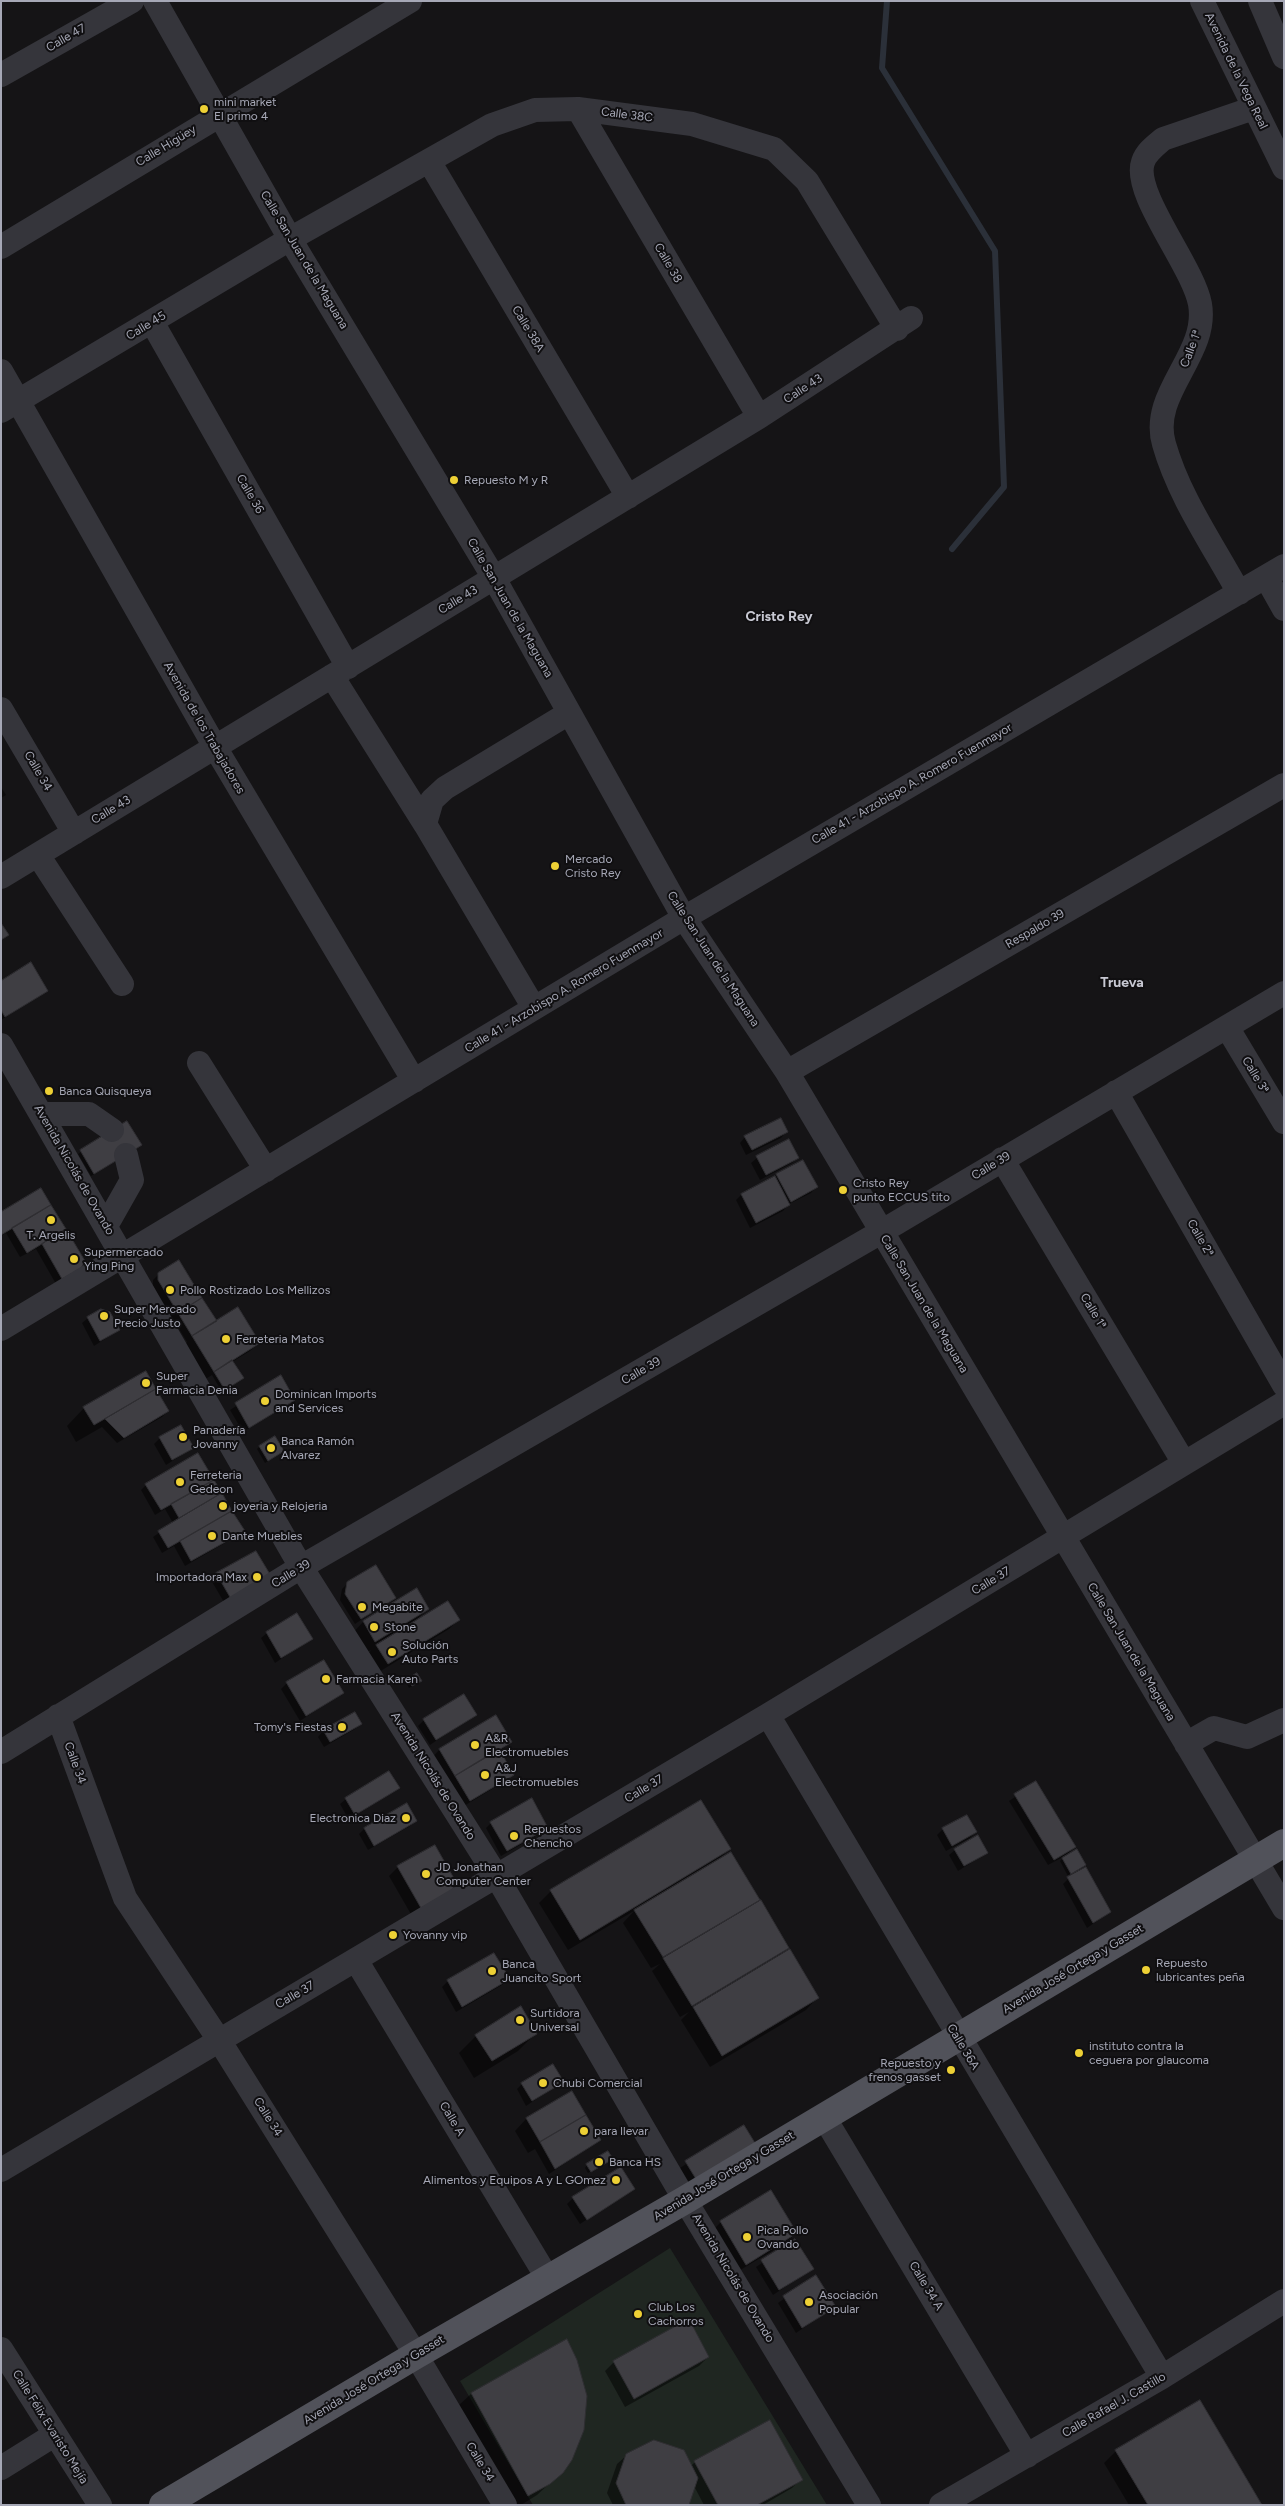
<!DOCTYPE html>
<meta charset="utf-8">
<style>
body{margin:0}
#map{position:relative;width:1285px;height:2506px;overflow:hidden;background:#151416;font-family:Figtree,sans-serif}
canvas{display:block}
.frame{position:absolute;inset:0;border:2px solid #a6a8b6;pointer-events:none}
</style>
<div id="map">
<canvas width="1285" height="2506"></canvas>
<div class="frame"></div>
</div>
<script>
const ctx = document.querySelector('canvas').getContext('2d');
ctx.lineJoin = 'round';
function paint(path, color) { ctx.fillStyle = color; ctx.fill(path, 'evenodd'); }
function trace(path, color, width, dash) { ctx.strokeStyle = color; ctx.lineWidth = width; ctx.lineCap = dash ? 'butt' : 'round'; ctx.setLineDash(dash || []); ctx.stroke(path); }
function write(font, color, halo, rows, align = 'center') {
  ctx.font = font + ' Figtree,sans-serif'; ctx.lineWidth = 4; ctx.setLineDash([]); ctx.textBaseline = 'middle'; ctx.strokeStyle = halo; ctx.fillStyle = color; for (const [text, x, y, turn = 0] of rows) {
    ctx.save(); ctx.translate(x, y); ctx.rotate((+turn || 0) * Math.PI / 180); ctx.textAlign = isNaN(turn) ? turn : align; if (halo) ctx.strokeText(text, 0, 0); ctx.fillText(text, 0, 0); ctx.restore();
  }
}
paint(new Path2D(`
 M670,2248l157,257h-294l-73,-124z`), '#1f2621');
paint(new Path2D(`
 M1,787l5,8 -5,3z
 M1,982l46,9 -46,29z
 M51,1088l2,4 -9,6 -2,-4z
 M126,1123l12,24 -47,29 -13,-22z
 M786,1132l-5,6 -35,17 -6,-12 5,-6z
 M757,1158h40l-5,5 -32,17 -9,-17z
 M777,1175l39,12 -5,6 -22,11 -6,7 -33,17 -14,-28 5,-5z
 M41,1190l42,71 -27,23 -20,-35 -16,8 -14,-24 -5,3v-23z
 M159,1274l57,49 43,20 -9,8 -18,11 8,19 -18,11 -10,-17 -8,5 -20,-34 3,-4 -34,-56v-6z
 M88,1318l31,12 -25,16 -12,-23z
 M145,1373l23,38 -6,6 -45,26 -15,-16 -26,15 -9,-16 17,-18z
 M280,1377l14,23 -51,32 -13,-22z
 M160,1438l33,10 -27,17 -12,-21z
 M259,1447l21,6 -15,10 -8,-14z
 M198,1454l45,77 -6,5 -52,30 -11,-20 -12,7 -9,-16 20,-14 -8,-14 -10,6 -14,-25 5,-5z
 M255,1552l-27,57 -17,-29 6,-6z
 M348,1583l47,14 -40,27 -15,-24 2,-11z
 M416,1590l11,18 -12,14 43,-2 -9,9 -70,43 -11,-18 3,-4 -14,8 -11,-18 17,-18z
 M267,1633l44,6 -36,24 -14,-25z
 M324,1662l18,31 -42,28 -19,-32 6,-6z
 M417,1675l1,8 -9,5 -3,-6z
 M355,1714l5,9 -5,6 -31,18 -6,-10 5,-6z
 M475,1714l-45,31 -12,-19 6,-6z
 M495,1717l15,25 -11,10 14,23 -6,5 -43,26 -33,-47 8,-9z
 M1036,1783l38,64 -9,10 20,8 -7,7 32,40 -23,16 -24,-44 6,-6 -9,-17 5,-5 -17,9 -39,-64z
 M398,1788l-49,32 -9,-16 6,-5z
 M415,1821l-5,5 -42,24 -9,-16 5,-5z
 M491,1823l56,4 -6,6 -40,23 -15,-28z
 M943,1829l32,3 -5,6 -24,13 -9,-16z
 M729,1849l-11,11 41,39 -7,7 35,42 -7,7 37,43 -11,12 -96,57 -29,-47 8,-8 -9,5 -28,-46 8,-7 -9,4 -28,-45 11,-12 -66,39 -29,-47 12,-12z
 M955,1850l32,3 -29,18 -9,-16z
 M398,1867l56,15 -42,34 -23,-40z
 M508,1979l-6,6 -46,27 -14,-25 6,-6z
 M536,2033l-18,18 -44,27 -15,-25 17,-17z
 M562,2082l-36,24 -9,-17 5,-5z
 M571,2092l29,48 -51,34 -14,-25 -7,4 -13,-22 11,-12z
 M744,2127l-54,57 -10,-16z
 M610,2159l-22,14 -3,-5 2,-3z
 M633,2189l-53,35 -13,-20 6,-6z
 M770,2192l26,41 -9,9 -50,30 -25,-41 9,-9z
 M795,2241l17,28 -39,26 -17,-28z
 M815,2277l19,30 -38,26 -18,-30z
 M566,2340l-16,143 -13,12 -16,10h-6l-56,-100 12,-11z
 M708,2357l-9,9 -74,41 -20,-36 9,-9z
 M1116,2451l144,54h-131l-25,-42z
 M627,2455l64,11 4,-4 106,17 -9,9 -29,17h-59l-10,-19 -6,19h-75l-6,-12 10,-29z`), '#0007');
trace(new Path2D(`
 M887,1l-5,67 113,183 9,236 -52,62`), '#2b3039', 6);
const building = new Path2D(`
 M1,923l8,12 -8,5z
 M31,962l17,29 -43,26 -4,-7v-29z
 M781,1118l7,14 -36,18 -8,-14z
 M127,1121l15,24 -48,29 -14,-24z
 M789,1139l10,19 -33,17 -10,-19z
 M803,1160l15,27 -27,15 -15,-28z
 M775,1176l15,29 -34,18 -15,-29z
 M41,1188l10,17 -50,30v-23z
 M51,1205l15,24 -39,24 -15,-25z
 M66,1229l19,32 -4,7 -19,11 -20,-35z
 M179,1260l23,38 -24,15 -20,-33v-7z
 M202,1298l15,23 -25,15 -14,-23z
 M238,1307l22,36 -46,29 -22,-36z
 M101,1309l9,3 10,18 -20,11 -13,-24z
 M232,1360l12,18 -19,12 -11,-18z
 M146,1371l10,18 -62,36 -11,-18z
 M281,1375l14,25 -46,28 -14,-25z
 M156,1389l13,22 -45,27 -19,-19z
 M181,1425l13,23 -22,12 -13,-23z
 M275,1436l9,15 -16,10 -9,-15z
 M198,1453l16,27 -53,30 -16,-26z
 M214,1480l8,13 -43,25 -8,-14z
 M222,1493l10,18 -64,37 -10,-17z
 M232,1511l13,20 -54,30 -11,-20z
 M256,1551l15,25 -37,28 -18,-31z
 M376,1565l20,33 -35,21 -16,-25 2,-12z
 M417,1588l12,21 -54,33 -12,-21z
 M448,1601l12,19 -72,44 -12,-19z
 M297,1613l16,26 -32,19 -15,-26z
 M324,1660l20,33 -38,23 -20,-34z
 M417,1673l5,8 -10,5 -4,-7z
 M464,1694l13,21 -41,25 -13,-21z
 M355,1712l7,12 -32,18 -7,-12z
 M496,1715l16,27 -57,34 -16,-27z
 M499,1749l15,26 -44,26 -15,-25z
 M389,1771l11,17 -45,27 -10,-17z
 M1036,1781l40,66 -22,13 -40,-66z
 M532,1798l16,30 -41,23 -17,-29z
 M701,1800l30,49 -151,91 -30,-50z
 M407,1803l10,18 -43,25 -10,-18z
 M967,1815l10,17 -25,14 -10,-18z
 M978,1835l10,18 -24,13 -10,-17z
 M435,1845l21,37 -4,8 -31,18 -24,-42z
 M1077,1849l9,16 -15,9 -9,-16z
 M731,1852l29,48 -97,57 -29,-47z
 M1086,1867l25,45 -18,11 -26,-46z
 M761,1900l28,48 -97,58 -29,-48z
 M790,1949l29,49 -97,58 -29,-49z
 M494,1953l16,26 -48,28 -15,-27z
 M521,2006l16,28 -45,27 -17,-26z
 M553,2064l11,18 -32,19 -11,-18z
 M572,2091l14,24 -46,27 -14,-24z
 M586,2115l15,25 -46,29 -15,-27z
 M744,2125l11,18 -59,36 -11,-18z
 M608,2151l5,8 -22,13 -5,-8z
 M621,2167l14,22 -48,31 -15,-23z
 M771,2190l26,43 -51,32 -26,-44z
 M795,2239l19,30 -35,21 -18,-30z
 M816,2275l20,32 -34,21 -19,-32z
 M689,2319l20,38 -75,42 -21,-38z
 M567,2339l10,21 10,36 -3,34 -12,30 -9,13 -13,11 -22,12 -57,-103z
 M1200,2400l62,105h-114l-33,-55z
 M770,2420l33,60 -46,25h-39l-24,-44z
 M654,2440l30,10 14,28 -9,27h-63l-10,-22 10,-29z`);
paint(building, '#3f3e43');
trace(building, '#2f2e32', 1);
trace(new Path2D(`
 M155,1l135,238 204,339 190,340 103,154 497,836
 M1202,1l82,167
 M1260,1l24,56
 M1,75l131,-74
 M578,109l181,308
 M429,161l199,336
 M1,247l409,-246
 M152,322l196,345
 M1,371l214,376 199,334
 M1,411l289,-172 202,-114 43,-15 43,-1 114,15 82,25 33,32 90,148
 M1266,577l18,32
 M1239,593c-26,-48 -60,-96 -75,-149 -15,-51 45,-89 36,-140 -7,-38 -68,-111 -57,-142 3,-10 13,-17 20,-23l91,-31
 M332,676l93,148
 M1,709l73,124
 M38,855l84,129
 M1,877l758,-460 152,-99
 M534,1008l-109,-184 7,-24 13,-12 124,-75
 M1227,1027l57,95
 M1,1045l300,522 196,310 188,323 184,305
 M199,1063l67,107
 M787,1072l497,-287
 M1116,1092l168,293
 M41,1114h48l23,16
 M1002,1159l182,304
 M106,1226l26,-46 -6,-25
 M1,1329l683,-411 600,-352
 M768,1715l394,662
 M58,1716l67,182 94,142 197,315 89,150
 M1186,1744l28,-16 33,9 37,-17
 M1,1752l300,-185 580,-335 403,-239
 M356,1960l192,319
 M824,2117l203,339
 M1,2170l767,-455 516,-312
 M1,2349l99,156
 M1,2468l53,-33
 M941,2505l221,-128 122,-76`), '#35353b', 24);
trace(new Path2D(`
 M163,2505l253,-150 269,-155 599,-357`), '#51525a', 28);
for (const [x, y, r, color] of [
 [204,109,5,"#edd035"],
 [454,480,5,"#edd035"],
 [555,866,5,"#edd035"],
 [49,1091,5,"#edd035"],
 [843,1190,5,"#edd035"],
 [51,1220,5,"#edd035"],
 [74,1259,5,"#edd035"],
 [170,1290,5,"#edd035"],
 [104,1316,5,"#edd035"],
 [226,1339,5,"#edd035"],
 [146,1383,5,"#edd035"],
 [265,1401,5,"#edd035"],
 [183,1437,5,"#edd035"],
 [271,1448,5,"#edd035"],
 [180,1482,5,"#edd035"],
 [223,1506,5,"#edd035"],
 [212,1536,5,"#edd035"],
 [257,1577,5,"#edd035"],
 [362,1607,5,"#edd035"],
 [374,1627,5,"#edd035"],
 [392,1652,5,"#edd035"],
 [326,1679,5,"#edd035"],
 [342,1727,5,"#edd035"],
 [475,1745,5,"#edd035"],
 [485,1775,5,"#edd035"],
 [406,1818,5,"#edd035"],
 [514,1836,5,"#edd035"],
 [426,1874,5,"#edd035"],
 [393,1935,5,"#edd035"],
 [1146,1970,5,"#edd035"],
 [492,1971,5,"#edd035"],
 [520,2020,5,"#edd035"],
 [1079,2053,5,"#edd035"],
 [951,2070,5,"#edd035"],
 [543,2083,5,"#edd035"],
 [584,2131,5,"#edd035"],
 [599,2162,5,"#edd035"],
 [616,2180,5,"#edd035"],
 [747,2237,5,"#edd035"],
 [809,2302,5,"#edd035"],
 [638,2314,5,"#edd035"]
]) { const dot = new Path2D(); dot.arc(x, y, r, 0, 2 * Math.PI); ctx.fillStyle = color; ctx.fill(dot); trace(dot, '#100f11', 2); }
write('12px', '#a6a8b6', '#100f11', [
 ["Calle 47",66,38,-30],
 ["Avenida de la Vega Real",1236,71,64],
 ["Calle 38C",627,115,7],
 ["Calle Higüey",166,146,-31],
 ["Calle San Juan de la Maguana",304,260,59],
 ["Calle 38",668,263,60],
 ["Calle 45",146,326,-31],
 ["Calle 38A",528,329,59],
 ["Calle 1ª",1191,349,-69],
 ["Calle 43",803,389,-33],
 ["Calle 36",250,494,60],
 ["Calle 43",458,600,-31],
 ["Calle San Juan de la Maguana",510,608,60],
 ["Avenida de los Trabajadores",204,728,60],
 ["Calle 34",38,771,60],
 ["Calle 41 - Arzobispo A. Romero Fuenmayor",912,784,-30],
 ["Calle 43",111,810,-31],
 ["Respaldo 39",1035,929,-30],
 ["Calle San Juan de la Maguana",713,959,57],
 ["Calle 41 - Arzobispo A. Romero Fuenmayor",564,991,-31],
 ["Calle 3ª",1255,1075,59],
 ["Calle 39",991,1166,-31],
 ["Avenida Nicolás de Ovando",74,1170,60],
 ["Calle 2ª",1200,1238,60],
 ["Calle San Juan de la Maguana",924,1304,59],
 ["Calle 1ª",1093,1311,59],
 ["Calle 39",641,1371,-30],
 ["Calle 39",291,1574,-31],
 ["Calle 37",991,1581,-31],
 ["Calle San Juan de la Maguana",1131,1652,59],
 ["Calle 34",75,1763,70],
 ["Avenida Nicolás de Ovando",433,1776,58],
 ["Calle 37",644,1789,-31],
 ["Avenida José Ortega y Gasset",1073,1969,-31],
 ["Calle 37",295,1995,-30],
 ["Calle 36A",963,2047,59],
 ["Calle 34",268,2117,58],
 ["Calle A",452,2119,59],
 ["Avenida José Ortega y Gasset",724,2176,-31],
 ["Avenida Nicolás de Ovando",733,2278,59],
 ["Calle 34 A",926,2286,59],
 ["Avenida José Ortega y Gasset",374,2380,-31],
 ["Calle Rafael J. Castillo",1114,2405,-30],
 ["Calle Félix Evaristo Mejía",50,2427,58],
 ["Calle 34",480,2462,59]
]);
write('12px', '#a6a8b6', '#100f11', [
 ["mini market",214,102],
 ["El primo 4",214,116],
 ["Repuesto M y R",464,480],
 ["Mercado",565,859],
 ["Cristo Rey",565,873],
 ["Banca Quisqueya",59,1091],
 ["Cristo Rey",853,1183],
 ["punto ECCUS tito",853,1197],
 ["T. Argelis",51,1235,"center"],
 ["Supermercado",84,1252],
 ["Ying Ping",84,1266],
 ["Pollo Rostizado Los Mellizos",180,1290],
 ["Super Mercado",114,1309],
 ["Precio Justo",114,1323],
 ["Ferreteria Matos",236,1339],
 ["Super",156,1376],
 ["Farmacia Denia",156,1390],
 ["Dominican Imports",275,1394],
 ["and Services",275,1408],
 ["Panadería",193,1430],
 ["Jovanny",193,1444],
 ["Banca Ramón",281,1441],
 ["Alvarez",281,1455],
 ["Ferreteria",190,1475],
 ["Gedeon",190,1489],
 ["joyeria y Relojeria",233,1506],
 ["Dante Muebles",222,1536],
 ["Importadora Max",247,1577,"right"],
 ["Megabite",372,1607],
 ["Stone",384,1627],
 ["Solución",402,1645],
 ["Auto Parts",402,1659],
 ["Farmacia Karen",336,1679],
 ["Tomy's Fiestas",332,1727,"right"],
 ["A&R",485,1738],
 ["Electromuebles",485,1752],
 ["A&J",495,1768],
 ["Electromuebles",495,1782],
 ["Electronica Diaz",396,1818,"right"],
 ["Repuestos",524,1829],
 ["Chencho",524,1843],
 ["JD Jonathan",436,1867],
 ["Computer Center",436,1881],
 ["Yovanny vip",403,1935],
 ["Repuesto",1156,1963],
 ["lubricantes peña",1156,1977],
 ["Banca",502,1964],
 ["Juancito Sport",502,1978],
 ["Surtidora",530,2013],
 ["Universal",530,2027],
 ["instituto contra la",1089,2046],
 ["ceguera por glaucoma",1089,2060],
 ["Repuesto y",941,2063,"right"],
 ["frenos gasset",941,2077,"right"],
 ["Chubi Comercial",553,2083],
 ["para llevar",594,2131],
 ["Banca HS",609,2162],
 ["Alimentos y Equipos A y L GOmez",606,2180,"right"],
 ["Pica Pollo",757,2230],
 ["Ovando",757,2244],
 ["Asociación",819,2295],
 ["Popular",819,2309],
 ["Club Los",648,2307],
 ["Cachorros",648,2321]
], 'left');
write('bold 14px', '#c7c8d2', '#100f11', [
 ["Cristo Rey",779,617],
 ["Trueva",1122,983]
]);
</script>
